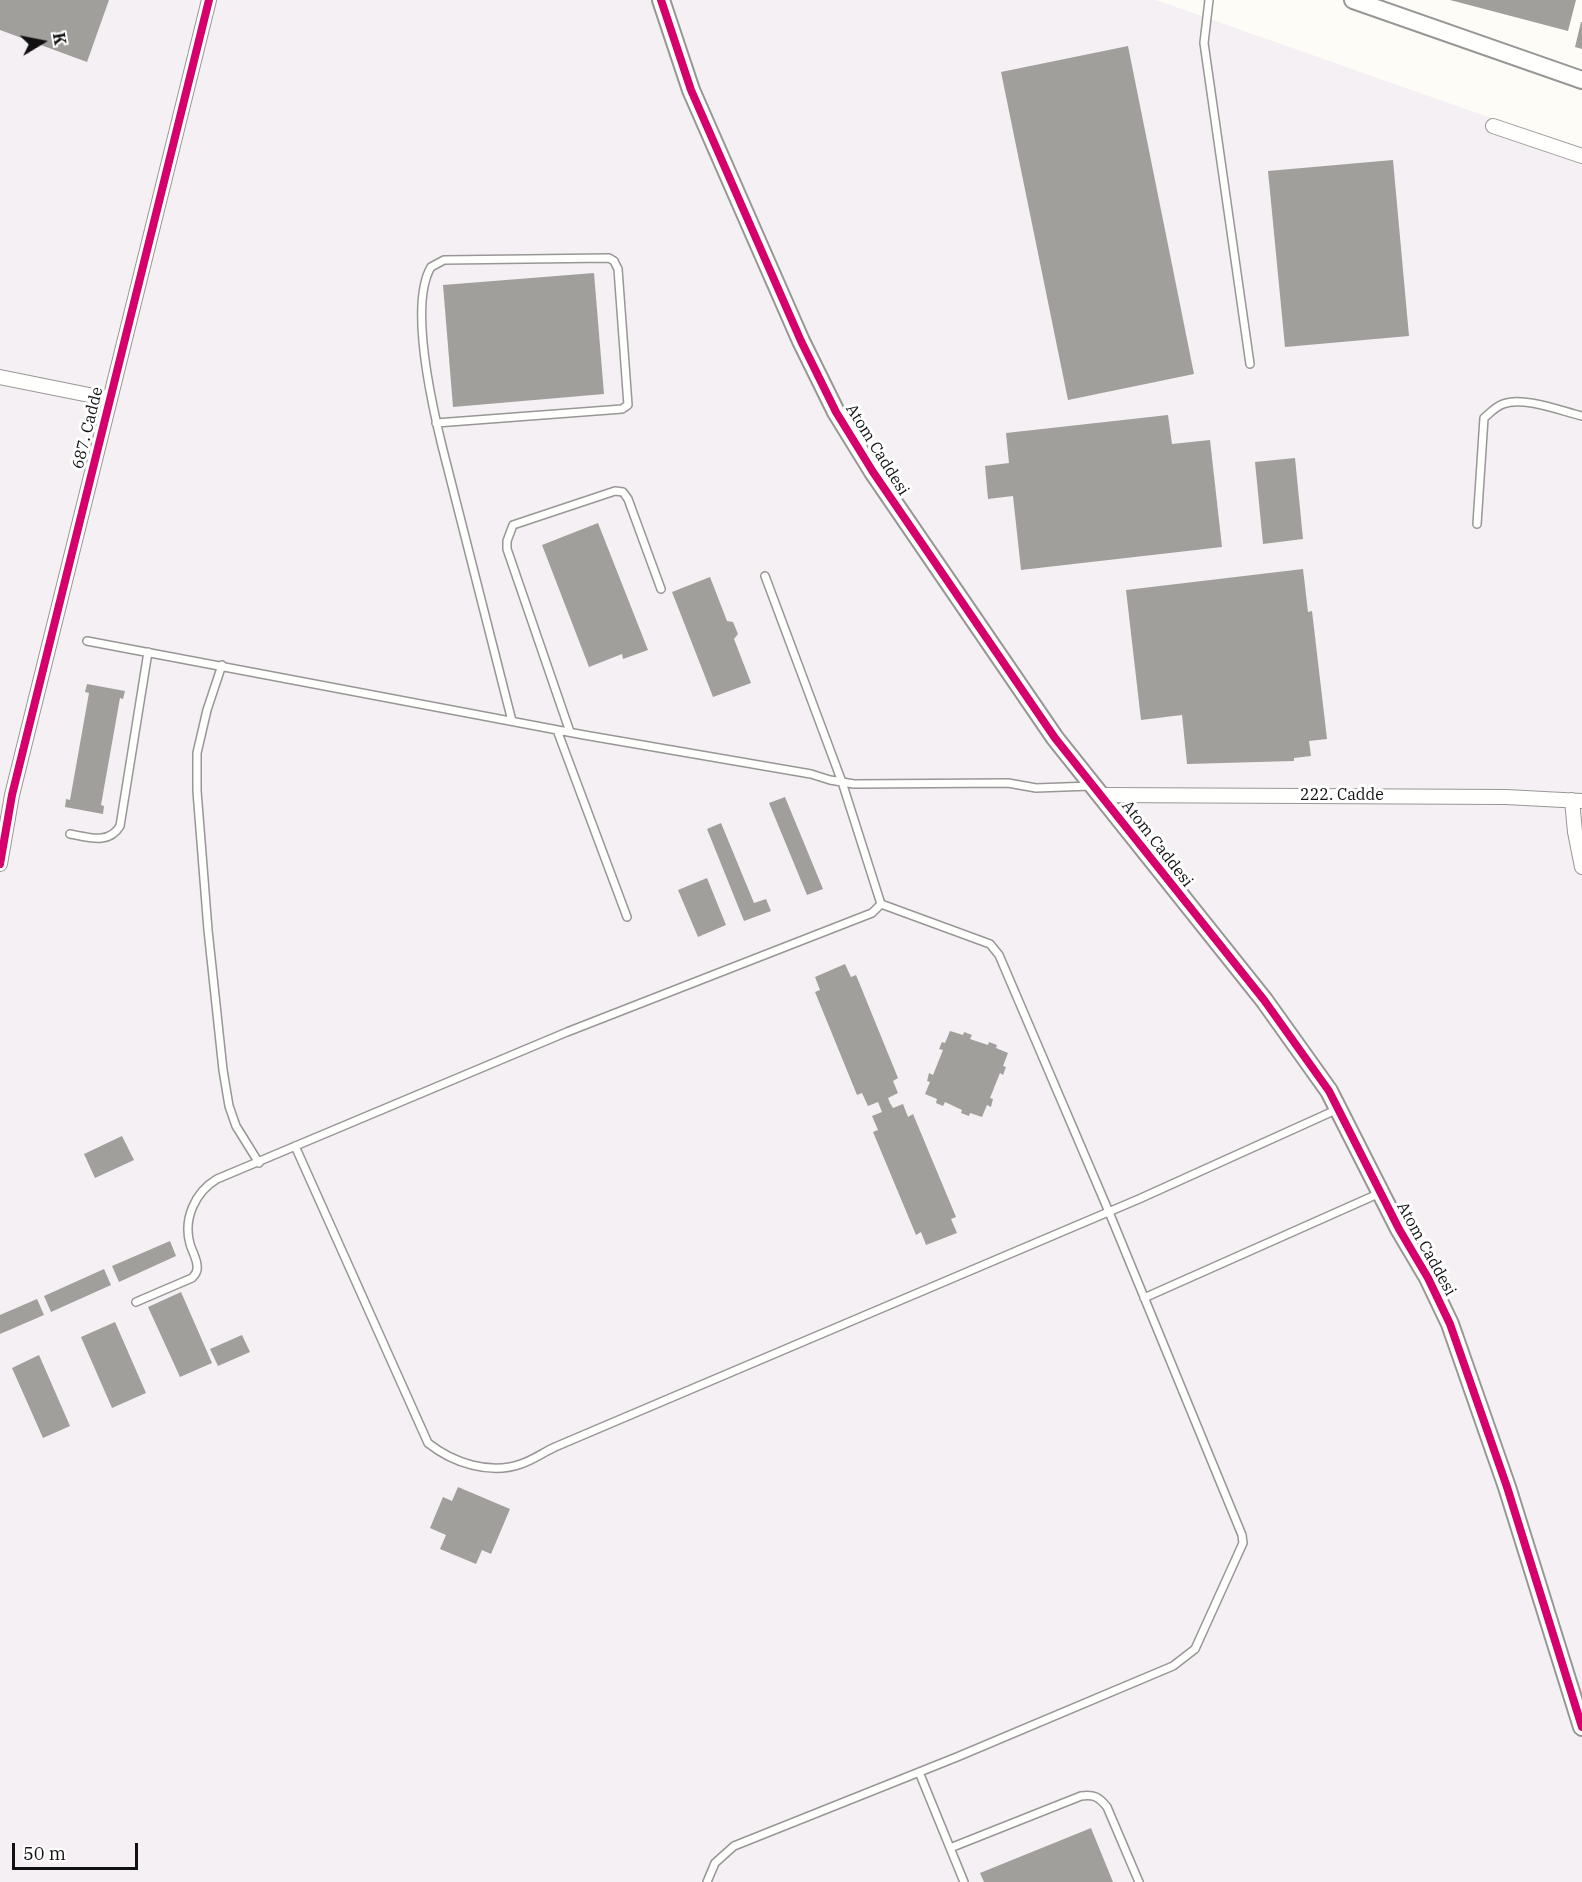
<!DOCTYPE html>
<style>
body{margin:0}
#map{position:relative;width:1582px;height:1882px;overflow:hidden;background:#fdfcf7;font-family:"IBM Plex Serif",serif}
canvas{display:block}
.north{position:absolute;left:12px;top:12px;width:60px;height:60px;-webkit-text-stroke:4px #fff;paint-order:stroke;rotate:80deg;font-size:16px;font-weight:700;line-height:24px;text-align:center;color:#111}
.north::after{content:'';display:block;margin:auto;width:21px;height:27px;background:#111;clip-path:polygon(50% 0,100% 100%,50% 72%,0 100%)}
.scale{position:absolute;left:12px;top:1843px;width:126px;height:27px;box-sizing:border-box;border:3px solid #111;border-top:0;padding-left:8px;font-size:18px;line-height:21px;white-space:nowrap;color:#111;-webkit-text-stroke:4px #fff;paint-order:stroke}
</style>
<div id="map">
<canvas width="1582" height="1882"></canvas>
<div class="north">K</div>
<div class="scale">50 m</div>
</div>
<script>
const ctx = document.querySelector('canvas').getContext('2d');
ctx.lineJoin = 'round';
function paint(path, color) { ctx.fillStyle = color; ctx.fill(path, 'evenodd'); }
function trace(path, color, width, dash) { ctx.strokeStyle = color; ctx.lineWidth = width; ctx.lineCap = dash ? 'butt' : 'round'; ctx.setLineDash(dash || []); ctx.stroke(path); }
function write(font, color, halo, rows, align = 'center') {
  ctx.font = font + ' "IBM Plex Serif",serif'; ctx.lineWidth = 6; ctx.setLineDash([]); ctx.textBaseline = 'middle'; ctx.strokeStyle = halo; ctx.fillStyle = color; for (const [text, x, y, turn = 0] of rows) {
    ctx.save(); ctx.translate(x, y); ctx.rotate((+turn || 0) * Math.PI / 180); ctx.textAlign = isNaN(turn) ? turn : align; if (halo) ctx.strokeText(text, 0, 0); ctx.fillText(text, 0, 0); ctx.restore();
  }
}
paint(new Path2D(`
 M0,0h1156l426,150v1732h-1582z`), '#f5f0f3');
paint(new Path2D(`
 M0,0h109l-22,62 -87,-32z
 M1450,0h126l-8,31z
 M1581,22h1v27l-7,-2z
 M1128,46l66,328 -126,26 -67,-328z
 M1393,160l16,176 -124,11 -17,-176z
 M594,273l10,121 -151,13 -10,-122z
 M1168,415l4,29 38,-4 12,107 -201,23 -8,-74 -25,3 -3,-33 24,-3 -3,-30z
 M1295,458l8,81 -40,5 -8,-82z
 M598,523l50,127 -25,9 -1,-5 -33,13 -47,-122z
 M1303,569l5,43 4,-1 15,128 -18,2 2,15 -17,2v3l-107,3 -5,-49 -41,5 -15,-130z
 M710,577l17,44 6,1 5,12 -4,5 17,44 -38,14 -41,-105z
 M87,684l38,7 -2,8 -3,-1 -19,107 3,1 -1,8 -38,-7 1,-8 4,1 19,-107 -4,-1z
 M785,797l38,92 -16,6 -38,-92z
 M721,823l33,80 12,-4 5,12 -27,10 -37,-92z
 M707,878l19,47 -28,12 -20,-47z
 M845,964l6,13 5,-2 42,103 -5,3 5,12 -10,5 2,5 3,5 10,-4 5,13 5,-3 43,103 -5,2 6,14 -31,12 -5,-13 -5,3 -43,-103 5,-2 -6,-14 10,-4 -4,-10 -10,4 -6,-13 -5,2 -42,-103 5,-2 -5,-13z
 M950,1031l13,4 1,-3 8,3 -2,4 18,6 1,-3 8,3 -1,3 12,5 -5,13 3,1 -3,8 -3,-2 -10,25 3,1 -2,8 -4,-2 -5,12 -12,-4 -1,3 -8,-3 1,-3 -17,-8 -2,4 -7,-3 1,-4 -12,-5 5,-12 -3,-1 2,-8 4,2 10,-25 -4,-1 3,-7 3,1z
 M122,1136l12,24 -39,18 -11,-24z
 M170,1241l6,15 -57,26 -7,-16z
 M104,1269l7,16 -60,27 -7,-16z
 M181,1292l31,71 -32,14 -32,-70z
 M37,1299l7,16 -44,19v-19z
 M115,1322l31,71 -34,15 -31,-71z
 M242,1335l8,17 -32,14 -8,-17z
 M39,1355l31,71 -27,12 -31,-70z
 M458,1487l52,22 -19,45 -9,-4 -6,14 -36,-15 6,-14 -16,-7 13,-31 9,4z
 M1091,1828l22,54h-129l-4,-9z`), '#a19f9c');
const service = new Path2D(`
 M1209,0l-5,43 46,321
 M436,423l173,-13 13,-1 6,-4 -10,-136 -4,-8 -5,-3 -165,2 -13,7c-22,37 1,138 11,179l70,275
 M1477,524l7,-106c6,-5 11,-11 19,-14 20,-8 58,7 79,12
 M87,641l497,94 227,39 19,6 24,4 154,-1 28,5 55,-2
 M222,665l-15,45 -10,43v38l11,139 15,140 6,36 7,20 23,37
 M557,730l70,187
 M570,732l-63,-183v-8l6,-16 102,-34 8,1 5,7 33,90
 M70,834c18,3 39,11 50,-8l28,-174
 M295,1146l133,297c25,20 62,32 93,21 12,-4 23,-12 34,-17l584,-248 199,-90
 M1144,1298l236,-105
 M136,1302l56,-24c3,-3 6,-7 5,-12 0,-7 -5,-15 -7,-22 -7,-25 5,-52 27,-65l350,-147 305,-119 9,-9 -39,-122 -77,-206
 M919,1772l45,110
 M950,1848l131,-52c13,-2 18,1 26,11l32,75
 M707,1882l8,-19 19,-17 223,-89 216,-91 22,-17 48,-106 -1,-8 -133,-323 -110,-257 -9,-11 -109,-40`);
const minor = new Path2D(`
 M1493,126l89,30
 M0,377l109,22
 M1101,795l405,2 76,4
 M1572,800l3,32 7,35
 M0,864l12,-69 197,-795`);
const tertiary = new Path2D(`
 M661,0l30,90 110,251 35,71 37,60 182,266 209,262 65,91 70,138 29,49 22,46 57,163 75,240
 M1353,0l229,80`);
trace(service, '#979795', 10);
trace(minor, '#979795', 16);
trace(tertiary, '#979795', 20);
trace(service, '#fffffe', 7);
trace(minor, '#fffffe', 14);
trace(tertiary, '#fffffe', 16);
trace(new Path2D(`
 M661,0l30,90 110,251 35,71 37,60 182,266 209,262 65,91 70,138 29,49 22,46 57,163 75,240
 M0,864l12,-69 197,-795`), '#d6006c', 8);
write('16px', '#111', '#fff', [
 ["687. Cadde",88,428,-76],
 ["Atom Caddesi",877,450,58],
 ["222. Cadde",1342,795],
 ["Atom Caddesi",1157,844,52],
 ["Atom Caddesi",1426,1249,61]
]);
</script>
